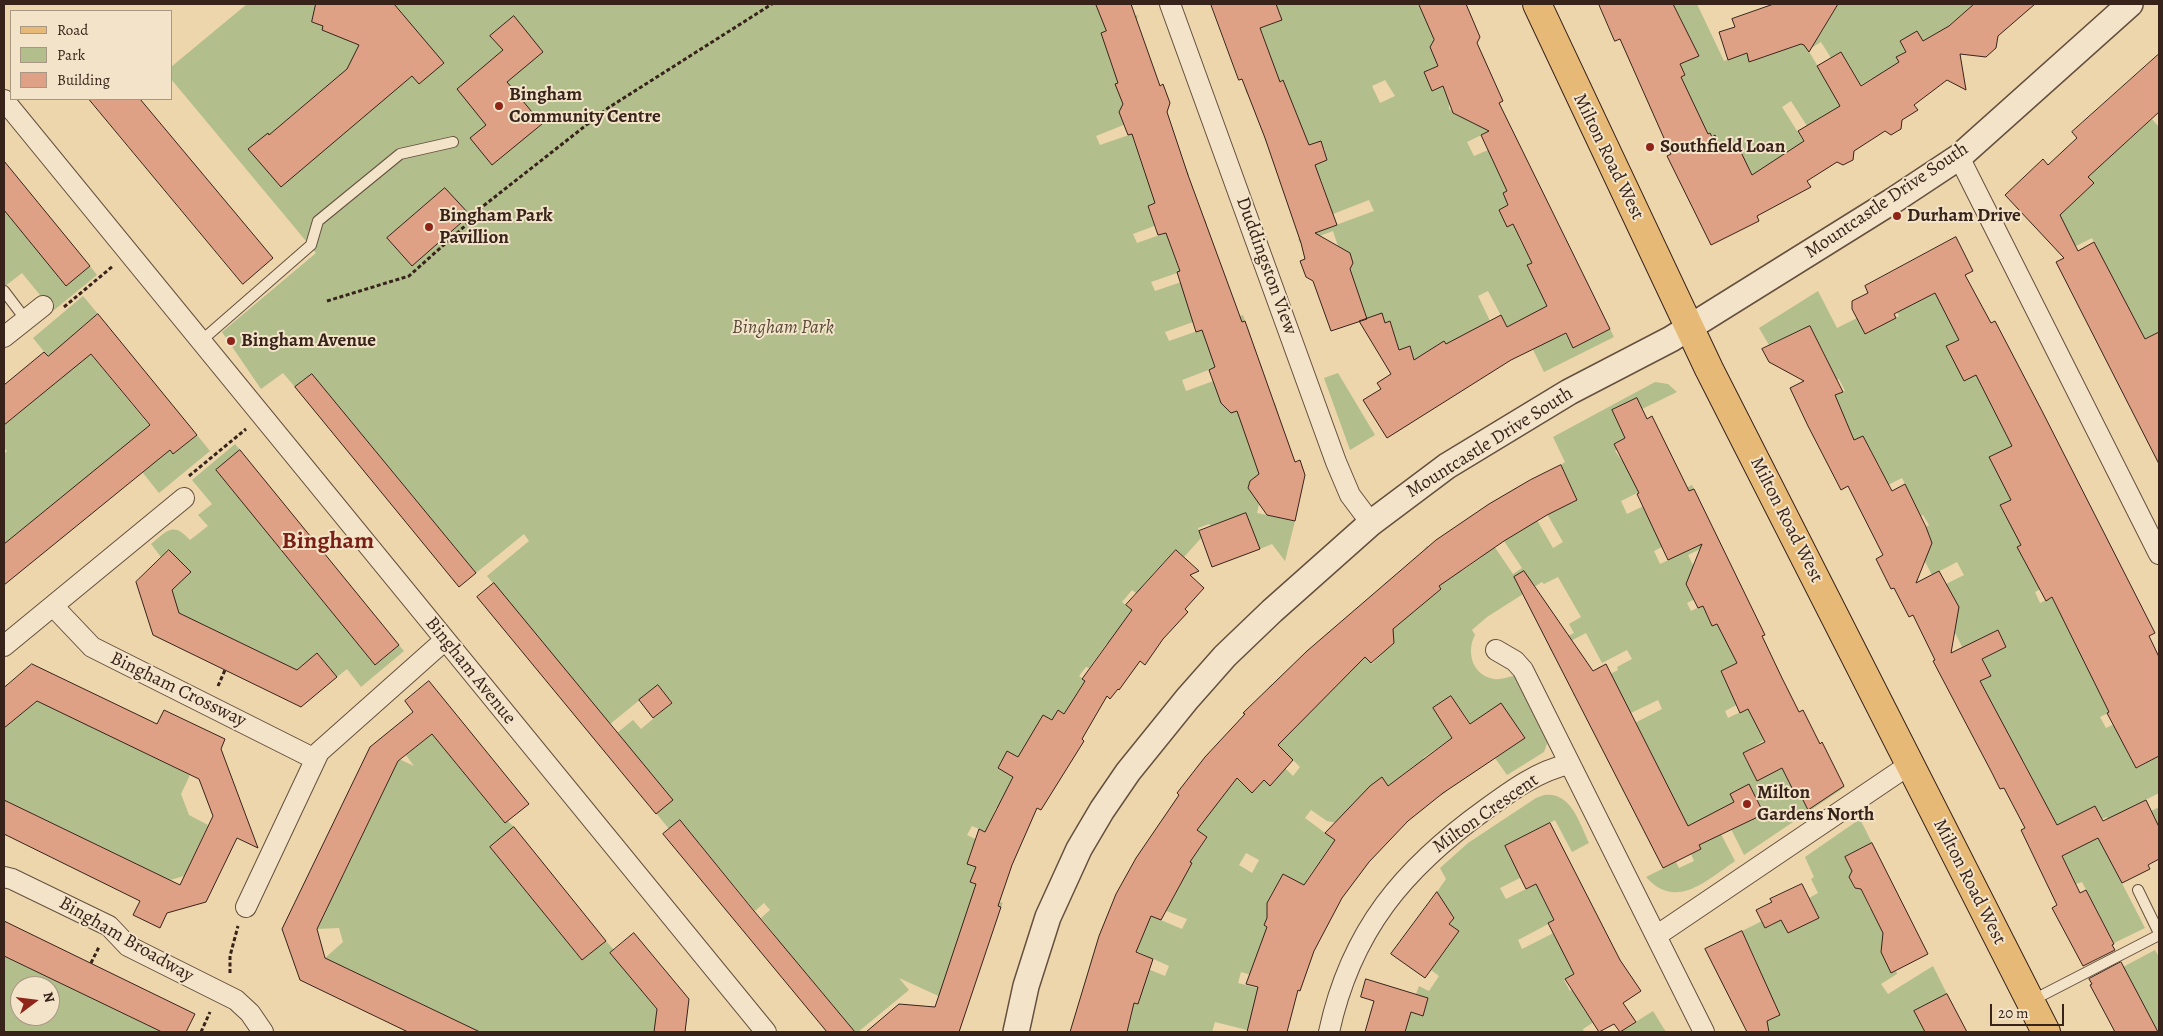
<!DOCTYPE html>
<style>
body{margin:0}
#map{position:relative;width:2163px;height:1036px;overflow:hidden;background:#edd5ac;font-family:Alegreya,serif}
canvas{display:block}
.frame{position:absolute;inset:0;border:5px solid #38231b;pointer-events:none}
.legend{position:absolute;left:10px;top:10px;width:162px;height:90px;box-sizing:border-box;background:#f3e4c9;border:1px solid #a89783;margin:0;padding:6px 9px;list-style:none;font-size:15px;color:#38231b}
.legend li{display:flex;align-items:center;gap:10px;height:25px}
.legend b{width:25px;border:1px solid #a89783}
.north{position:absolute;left:10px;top:976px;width:50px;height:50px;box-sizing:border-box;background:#f3e4c9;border:1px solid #a89783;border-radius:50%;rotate:75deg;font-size:14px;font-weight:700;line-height:20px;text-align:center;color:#38231b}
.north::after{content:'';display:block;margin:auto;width:18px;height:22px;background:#8f2418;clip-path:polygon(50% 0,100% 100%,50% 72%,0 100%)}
.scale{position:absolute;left:1990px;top:1004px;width:74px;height:22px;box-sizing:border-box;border:2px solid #38231b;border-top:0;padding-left:6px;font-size:15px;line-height:18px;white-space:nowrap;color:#38231b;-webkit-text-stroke:4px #f3e4c9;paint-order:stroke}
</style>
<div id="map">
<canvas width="2163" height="1036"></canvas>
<div class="frame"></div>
<ul class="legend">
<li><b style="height:6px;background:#e6ba76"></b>Road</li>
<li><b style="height:14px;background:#b3be8d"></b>Park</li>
<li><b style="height:14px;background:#dea185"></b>Building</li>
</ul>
<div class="north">N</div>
<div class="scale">20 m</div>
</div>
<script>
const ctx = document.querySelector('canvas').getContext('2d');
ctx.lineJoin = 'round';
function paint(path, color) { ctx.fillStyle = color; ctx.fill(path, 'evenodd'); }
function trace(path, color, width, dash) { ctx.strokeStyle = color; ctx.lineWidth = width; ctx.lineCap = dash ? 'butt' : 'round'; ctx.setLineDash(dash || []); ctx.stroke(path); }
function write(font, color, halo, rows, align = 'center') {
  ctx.font = font + ' Alegreya,serif'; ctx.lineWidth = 4; ctx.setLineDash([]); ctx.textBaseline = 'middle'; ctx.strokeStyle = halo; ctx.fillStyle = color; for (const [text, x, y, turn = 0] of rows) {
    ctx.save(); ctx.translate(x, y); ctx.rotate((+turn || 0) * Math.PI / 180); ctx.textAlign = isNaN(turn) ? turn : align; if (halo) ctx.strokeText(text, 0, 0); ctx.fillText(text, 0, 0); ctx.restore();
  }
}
paint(new Path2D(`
 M247,4h849l5,13 18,5 19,-7 -1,5 -36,13 12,36 36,-13 4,14 -38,14 9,22 -5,6 4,10 3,2 -30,12 4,9 69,-24 2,4 -38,13 12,36 38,-13 6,14 -39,14 5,14 -7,3 5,15 9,2 -29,11 4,9 68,-24 2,6 -39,14 12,33 -29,10 4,9 67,-23 -34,38 4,13 4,2 -31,11 4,9 74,-26 2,6 -41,14 15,31 -37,14 4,11 74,-27 2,3 -36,13 -6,20 5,7 2,-1 3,7 7,-2 2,5 36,-13 4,13 -36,12 13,37 5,-2 3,16 -9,-2 -5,4 -2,7 4,5 9,2 -4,18 38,8 -10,40 -13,-17 -12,5 -14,-36 -35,13 -2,-2 -11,4 4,9 -18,20 -9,-7 -34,38 37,34 -1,2 -45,-34 -10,12 10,8 -11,15 25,19 -9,20 -30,-21 -18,25 -3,-1 -7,9 28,20 -1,3 -24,-14 -18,29 -6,-3 17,20 -32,-16 -8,13 -11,32 -17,-9 -9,17 15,9 -6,13 9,15 19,9 -3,5 -28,-13 -8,2 -4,10 5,3 -6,13 -19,-8 -5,9 47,23 -1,4 -41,-14 -5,15 9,4 -6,15 12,4 -3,9 24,8 -2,4 -29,-10 -31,92 29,11 -3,9 -68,-31 10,12 -51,42h-3l-65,-78 -17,13 -12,-15 16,-14 -16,-20 9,-8 -6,-7 -9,8 -75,-91 -11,9 -13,-16 -39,-80 16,-13 8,9 31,-26 -14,-18 -65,53 -7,-9 16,-14 -57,-36 -13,-16 16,-13 -61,-74 42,-35 -5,-7 -48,39 -164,-199 -17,13 -12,-14 -22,16 -39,-57 94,-79 -145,-174v-12z
 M1276,4h139l5,2 6,-2h21l-19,8 15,52 -19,8 8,19 17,-7 -4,-10 39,-17 3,9 -38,34v9l7,5 52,8 -41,20 7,14 14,-6 13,29 28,-13 6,11 -32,16 5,12 -9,5 8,16 42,-20 7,14 -37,18 13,25 -4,2 45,83 37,-19 4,8 -70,35 -25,-51 -12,6 -19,-36 -10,5 12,25 -18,10 -1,53 -27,-43 -29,23 -5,-18 -11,4 -9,-29 -5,2 -3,-9 -15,5 -49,-25 -2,-3 17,-6 20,-22 -3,-10 -10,-1 -7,-21 -33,12 -2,-4 76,-28 -5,-11 -36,14 -12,-34 -37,13 -2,-5 14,-5 -4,-10 32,-12 1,-11 -8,-8 -8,3 -7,-17 -36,14 -1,-4 16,-6 15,-17 -13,-35 -36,14 -2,-5 18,-6 11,-16 -12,-35 -36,13 -1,-4 56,-21zM1385,80l10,16 -15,7 -8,-17z
 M1673,4h24l27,57 23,-8 3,9 51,-18h7l13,-11 17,-29h136l-30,26 -21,11 -6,-10 -17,10 6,11 -9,6 7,12 -28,17 -5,-8 -10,6 -20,-33 -10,6 -10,-16 -13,8 35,58 -16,10 -2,-3 -9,5 -7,9 -18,-28 -9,6 22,35 -20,30 -92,33 -4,-6 45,-24 13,-12 -9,-17 -14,7 -8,-17 -30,9 12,-33 -16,-35 4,-3 -5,-10 13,-6 -16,-35 5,-2z
 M2152,119l7,8v205l-15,8 -52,-102 -16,8 -30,-31 30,-27 6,6 12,-11 -6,-6 21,-45 13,14z
 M4,210l62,76 24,-20 7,9 -44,36 -31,-38 -18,14z
 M1818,291l19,37 20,-10 8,16 34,-18 -12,-22 19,13 34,-16 19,49 -12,6 29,28 36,72 -23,11 35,36 -24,13 6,11 34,-18 3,35 -26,13 7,13 36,-19 -4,40 -21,11 5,11 42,-20 -14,46 26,52 30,24 -24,12 6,11 40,-19 13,27v4l-29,16 7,12 22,-12v37l-37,19 5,11 32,-16v40l-46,19 32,62 -31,15 -32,-61 -6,2 -14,-28 51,-27 -6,-12 -5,2 -7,-13 -38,20 -34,-66 -13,6 1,-24 -31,-61 11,-6 -9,-16 24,-12 -8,-17 -19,9 -13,16 -32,-65 30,-15 -7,-13 -25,13 -11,-21 9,-5 2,-6 -3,-6 -16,-1 16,-11 -6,-10 -2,1 -19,-38 -22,11 1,-20 -18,-33 -25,13 -3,-54 10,-4 -6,-12 -10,5v-20l-8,-17 -6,2 -10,-21 -36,17 -10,-17z
 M83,296l15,18 -24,20 99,120 24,-19 13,16 -51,42 -36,-45 -50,80 -20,-24 -49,40v-90l3,-3 -3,-3v-23l60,-49 -31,-38z
 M1338,373l37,62 -25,15 -26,-72z
 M1655,382l13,2 9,8 -35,17 -5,-11 -25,12 13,28 -11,6 3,5 -2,2 8,11 11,-5 7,34 -20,10 6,13 25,-12 1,3 39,-20 2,4 -31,15 9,19 -17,9 5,11 18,-9 2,4 -26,13 6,13 57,-28 2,4 -31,15 19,38 -20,10 4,8 47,-23 -31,27 5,11 5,-2 48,17 3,7 -47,23 3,7 13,-6 9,28 -21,11 3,7 60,-29 2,4 -27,13 6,12 -13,6 8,16 -21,14 5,10 38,2 22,44 36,-24 1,1 -101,68 -23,-46 -10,6 24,46c-28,19 -59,50 -89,16l30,-15 3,6 15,-7 -3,-7 10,-5 -54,-13 -3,-4 17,-9 -1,-51 -37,19 -1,-3 12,-61 -34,18 -2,-3 64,-33 -4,-9 -27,13 -22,-35 -35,18 -1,-3 45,-23 -1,-3 15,-8 -5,-9 -25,13 -16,-30 -35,18 -2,-5 25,-13 -5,-9 12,-7 -23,-40 -14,7 -2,-2 -55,35 -15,13 3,5c-9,17 -3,40 19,44 7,1 13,-2 20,-3l3,3 31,62 -4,11 -37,23 -12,-17 30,-21 -24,-33 -30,20 -20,-28 -18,12 19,30 -29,20 23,34 -6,4 -25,-31 -27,21 -6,-9 -15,12 37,36 -2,2 -36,-36 -18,34 -21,-4 -16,-11 -6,8 62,46 -34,-21 -26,36 33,23 -2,3 -55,-31c-18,33 -25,31 1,62l-26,41 -17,-5 -3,11 58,15 -49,32 -32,-8 -3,10h-117l6,-40 37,12 10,-35 17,7 4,-10 -33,-15 -22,-51 68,29 5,-10 -31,-12 17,-8 8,-16 -9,-5 23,-23 12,-18 -38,-26 64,-36 19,18 12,-13 6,6 -32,-64 55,54 7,-9 -24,-24 24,-25 -31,-31 3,-3 67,-1 -32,-32 2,-2 54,6 9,9 9,-9 -35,-38 5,-4 33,38 9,-22 18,-16 -26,-30 6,-4 21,25h11l18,-15 -5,-6 10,-8 -22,-25 3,-4 13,13 9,-7 13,19 20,-14 -4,-6 9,-6 -18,-27 4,-3 40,59 9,-6 -18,-27 20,-12 -3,-6 9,-5 -16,-29 4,-2 35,61 10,-6 -16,-28 30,-15 -16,-34 4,-3 -12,-25zM1246,853l13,7 -7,13 -13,-8zM1115,1009l17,4 -3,11 -16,-4z
 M235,444l5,6 -24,20 159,195 24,-20 5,6 -43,36 -14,-18 -10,8 -20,-24 -20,17 -119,-57 -7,-22 -2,-41 -8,7 -10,-13c16,-13 22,-23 39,-4l18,-14 -10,-11 14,-11 -20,-24z
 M37,701l109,18 10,5 -13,28 47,23 -9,19 8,21 19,10 -24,51 -14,4 -166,-80v-72z
 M432,734l73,89 3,-2 6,6 -24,20 92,113 24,-19 8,9 -3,3 46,56 -3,23h-174l-155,-74 18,-16 -4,-14 -22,1 11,-22 -28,-14 43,-17 56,-117 15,7 -8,-11z
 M1544,795c27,-4 36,29 45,48l-17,9 -17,-32 -50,26 6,13 19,14 -30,15 6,11 66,-33 2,4 -36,18 16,33 -36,19 4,9 73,-37 -15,58 -16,10 6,11 49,-33 2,3 -30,20 -8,27 6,8 22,-5 -28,18 1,3h-179l6,-20 12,3 5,-17 -12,-4 3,-8 10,5 10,-15 -8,-6 28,-39 -10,-7 5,-7 -17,-25 9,-13 -6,-11 28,-25 68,-45z
 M1860,819l12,24 -27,14 7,14 -3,6 5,11 7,1 9,20 28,-14 10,19 -27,14 8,16 8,30 -16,10 7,10 45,-28 14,28 -32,17 9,19 4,-1 2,3h-161v-2l-18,2 -1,-2 30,-15 -16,-32 -23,-2 -16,8 -4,-8 36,-18 -15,-32 20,-10 3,7 9,-4 -9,-18 7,-4 16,31 31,-15 -10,-20 9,-5 -7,-14 3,-2 -9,-20z
 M2155,950l4,7v74l-19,1 13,-7 -30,-58z
 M4,956l158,76h-158zM20,986h30v30h-30z
 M1653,1011l13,21h-46z`), '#b3be8d');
const building = new Path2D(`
 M316,4h78l50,59 -25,21 -7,-8 -131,111 -33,-38 20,-16 1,2 78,-66 12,-24 -37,-15 1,-4 -11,-4z
 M1096,4h35l29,82 3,-2 7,19 -3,9 21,63 54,147 3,-1 50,141 5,-2 5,15 -10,46 -28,-6 -19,-27 2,-7 9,-7 -22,-63 -6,2 -10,-10 -12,-33 6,-3 -13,-37 -6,2 -19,-60 3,-1 -14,-38 -8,2 -10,-29 7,-3 -23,-69 -4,1 -9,-23 4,-8 -8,-20 3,-1 -17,-50 5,-2z
 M1211,4h65l6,16 -22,8 20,54 3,-2 26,65 12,-4 6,19 -12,5 22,60 -22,8 35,20 3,10 -3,6 17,50 -36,12 -18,-50 -7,-4 -6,-16 5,-2 -4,-16 -36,-105 -23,-59 -3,1z
 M1419,4h47l14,33 -3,6 26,58 -4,2 111,226 -37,19 -7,-15 -55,27 -124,78 -24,-38 18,-11 -4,-6 14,-9 -32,-53 23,-8 3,10 5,-2 9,29 11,-4 4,14 30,-19 2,3 55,-29 6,12 40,-21 -20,-41 5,-2 -19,-39 -6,3 -8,-17 9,-5 -5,-12 4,-2 -26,-56 8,-4 -36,-18 -10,-27 -11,5 -8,-19 14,-6 -8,-19 4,-7z
 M1599,4h74l26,52 -19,8 5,11 -4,2 27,57 2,-1 2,4 3,-2 8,18 15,-7 14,29 52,-34 -6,-10 42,-25 -23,-40 24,-14 20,34 38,-24 -3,-5 10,-5 -6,-11 17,-10 6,10 26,-15 25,-22h61l-37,32 -2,12 -10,9 -26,-3 6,36 -19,-10 -33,25 4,5 -16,10 -1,9 -10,6 -6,-4 -31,20 -1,9 -10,5 -6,-3 -30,19 4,6 -54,29 2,5 -48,24 -44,-89 4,-2 -51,-115 -5,2z
 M1774,4h64l-29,48 -5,-7 -3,-1 -52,18 -2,-9 -19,7 -9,-28 16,-5 -3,-8z
 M514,16l29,36 -36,30 35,42 -50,41 -22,-27 16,-13 -29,-36 46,-39 -13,-14z
 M2159,54v58l-71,65 6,6 -34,32 18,36 16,-9 51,97 14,-7v132l-103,-202 8,-4 -59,-63 38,-36 5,6 29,-27 -5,-6z
 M89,99h51l133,159 -30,26z
 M4,161l86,105 -24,20 -62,-76z
 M445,188l25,27 -58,51 -25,-28z
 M1956,237l17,34 -8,4 26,48 4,-2 46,88 114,224 -6,3 10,21v99l-23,12 -29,-55 2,-1 -57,-115 -6,4 -29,-54 4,-2 -21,-40 11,-5 -22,-43 23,-11 -36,-71 -12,6 -18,-35 13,-6 -24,-47 -41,21 2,4 -31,16 -13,-25v-8l16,-8 -3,-7z
 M98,314l99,121 -24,19 -3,-4 -166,135v-41l146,-119 -59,-71 -87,71v-40l40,-33 4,4z
 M1810,326l33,66 -8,3 19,45 9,-4 29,55 13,-7 21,43 6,16 -16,40 23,-12 20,36 -8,46 47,-23 8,17 -24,12 9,17 -11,5 77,144 38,-19 8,15 43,-21 13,27v32l-11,6 2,4 -28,14 -24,-45 -36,18 18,37 6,-3 28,54 -2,1 3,5 -32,16 -31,-58 5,-3 -36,-75 4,-2 -21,-40 -4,1 -9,-18 -58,-110 2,-1 -22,-45 -4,2 -15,-29 -3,1 -15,-30 7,-4 -35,-69 -7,4 -33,-64 -18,-38 14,-7 -35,-19 -7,-13z
 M312,374l164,199 -17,14 -164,-200z
 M1637,398l10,21 5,-3 37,75 5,-2 71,146 -3,1 20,42 17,34 4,-2 17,34 2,-2 22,44 -36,24 -8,-16 -4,2 -14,-28 -25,13 -14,-28 22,-11 -17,-33 -8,4 -19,-42 16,-8 -20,-39 -5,2 -9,-20 -5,2 -12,-24 16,-40 -34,16 -31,-66 2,-1 -25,-49 11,-6 -13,-28z
 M240,450l159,195 -24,20 -159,-195z
 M1561,465l16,35 -30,15 -43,26 -65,45 2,3 -48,40 1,14 -23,20 -6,-6 -87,88 15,15 -23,26 -6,-6 -12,13 -15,-15 -40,52 10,7 -17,25 2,1 -31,57 -10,-4 -15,36 17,7 -15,45 -4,-1 -7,29h-57l29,-96 17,-42 20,-36 43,-63 -2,-2 28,-36 40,-43 -2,-1 64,-62 129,-111 53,-36 41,-24z
 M1246,513l14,36 -48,18 -13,-36z
 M169,550l22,22 -19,18 7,23 118,57 20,-17 20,24 -36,30 -148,-72 -17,-53z
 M1176,550l23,21 -9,4 14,13 -19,21 3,3 -25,27 -18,26 -5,-4 -21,29 -1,-1 -8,10 -3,-3 -25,43 2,2 -43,69 -4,-2 -25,57 -14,41 3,1 -42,125h-93l33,-28 36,3 41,-123 -6,-2 6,-15 -9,-3 12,-35 6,3 28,-55 -15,-9 9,-17 11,6 25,-42 9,5 6,-10 6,4 21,-33 -3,-2 50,-69 -6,-5z
 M1524,571l69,100 13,-7 82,162 46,-24 -4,-8 19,-10 15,30 -65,31 2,4 -38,19 -149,-291z
 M494,583l179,217 -17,14 -179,-217z
 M32,664l125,60 7,-14 61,29 -4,10 37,99 -21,-10 -31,64 -39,11 -7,15 -27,-13 7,-14 -136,-67v-34l176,85 33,-69 -14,-37 -162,-78 -33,27v-40z
 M429,681l100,123 -24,19 -73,-89 -34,27 -81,168 8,29 155,74h-72l-108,-52 -18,-51 88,-182 43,-35 -8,-11z
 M658,685l14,18 -19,15 -14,-18z
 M1451,696l19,28 31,-21 24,35 -82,55 -35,28 -39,41 -27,36 -28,53 -14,40 -2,-1 -11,42h-40l11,-45 -12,-3 21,-57 -3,-2 3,-7v-15l16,-29 21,11 31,-45 -10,-7 45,-47 12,-9 6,9 64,-48 -19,-30z
 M680,820l74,91 101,121h-28l-164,-198z
 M1550,823l70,137 21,31 -18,12 13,19 -16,10 -6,-8 -15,8 -34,-53 9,-5 -26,-51 6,-3 -18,-36 -10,5 -21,-43z
 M514,827l92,114 -24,19 -92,-113z
 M1872,843l56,111 -37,19 -10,-21 2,-19 -22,-44 -6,-1 -6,-11 3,-6 -7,-14z
 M1802,884l17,34 -31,15 -7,-13 -16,8 -9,-18 16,-8 -2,-3z
 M1437,892l17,26 -5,6 10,7 -34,47 -34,-24z
 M4,921l191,93 -9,18h-24l-158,-76z
 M1742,931l38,84 -13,6 2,11h-22l-42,-83z
 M634,933l55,66 -4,33h-31l3,-23 -47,-56z
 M2121,962l17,32 20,38h-43l-25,-47 2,-1 -3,-5z
 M1366,979l62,19 -5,18 -12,-4 -6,20h-40l9,-31 -13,-4z
 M1947,994l20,38h-42l-11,-21z`);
paint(building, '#dea185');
trace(building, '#38231b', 1);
const service = new Path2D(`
 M4,291l22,29
 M201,341l110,-96 7,-24 82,-67 53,-12
 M2138,890l21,43
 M2031,1001l128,-66`);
const minor = new Path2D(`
 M1170,4l166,458 14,33 21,28
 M4,100l762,932
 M1959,157l200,397
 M4,337l39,-31
 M53,606l39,41 223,112
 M4,646l180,-148
 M1496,650l19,11 8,9 181,362
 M4,877l8,2 97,47 19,20 108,54 14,13 13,19
 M246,907l73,-155 126,-112
 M1656,936l253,-171
 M1329,1032c22,-102 75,-164 157,-223 26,-19 52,-38 83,-45`);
const tertiary = new Path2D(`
 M1016,1032l10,-46 22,-69 31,-68 23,-39 26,-38 59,-73 38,-43 47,-45 99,-88 76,-57 122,-74 102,-53 223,-139 65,-43 171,-153`);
const primary = new Path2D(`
 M1537,4l172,365 337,663`);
trace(service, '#65503f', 12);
trace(minor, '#65503f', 22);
trace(tertiary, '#65503f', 28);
trace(primary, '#38231b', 30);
trace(new Path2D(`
 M327,301l82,-25 66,-59 7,-10 126,-99 164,-104
 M64,307l49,-41
 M189,476l57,-47
 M318,546l14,-12
 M218,686l7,-16
 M91,963l8,-16
 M230,973v-17l8,-30
 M201,1032l9,-20`), '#38231b', 3, [4, 2.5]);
trace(service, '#f3e4c9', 10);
trace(minor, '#f3e4c9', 20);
trace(tertiary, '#f3e4c9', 25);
trace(primary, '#e6ba76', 28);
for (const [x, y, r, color] of [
 [499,106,5,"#8f2418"],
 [1650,147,5,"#8f2418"],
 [1897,216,5,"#8f2418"],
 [429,227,5,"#8f2418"],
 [231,341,5,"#8f2418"],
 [1747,804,5,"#8f2418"]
]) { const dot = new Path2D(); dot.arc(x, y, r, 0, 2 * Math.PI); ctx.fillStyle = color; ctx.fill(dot); trace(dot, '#f3e4c9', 2); }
write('bold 19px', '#38231b', '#f3e4c9', [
 ["Bingham",509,95],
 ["Community Centre",509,117],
 ["Southfield Loan",1660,147],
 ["Bingham Park",439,216],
 ["Pavillion",439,238],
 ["Durham Drive",1907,216],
 ["Bingham Avenue",241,341],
 ["Milton",1757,793],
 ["Gardens North",1757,815]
], 'left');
write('19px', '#38231b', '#f3e4c9', [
 ["Milton Road West",1608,157,64],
 ["Mountcastle Drive South",1887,201,-34],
 ["Duddingston View",1266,266,70],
 ["Mountcastle Drive South",1490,443,-32],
 ["Milton Road West",1786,520,63],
 ["Bingham Avenue",470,671,51],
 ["Bingham Crossway",178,690,26],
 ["Milton Crescent",1486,814,-35],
 ["Milton Road West",1969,882,63],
 ["Bingham Broadway",126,940,30]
]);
write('italic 19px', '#574a38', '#f3e4c9', [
 ["Bingham Park",783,328]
]);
write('bold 24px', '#7a1f14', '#f3e4c9', [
 ["Bingham",328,542]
]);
</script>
